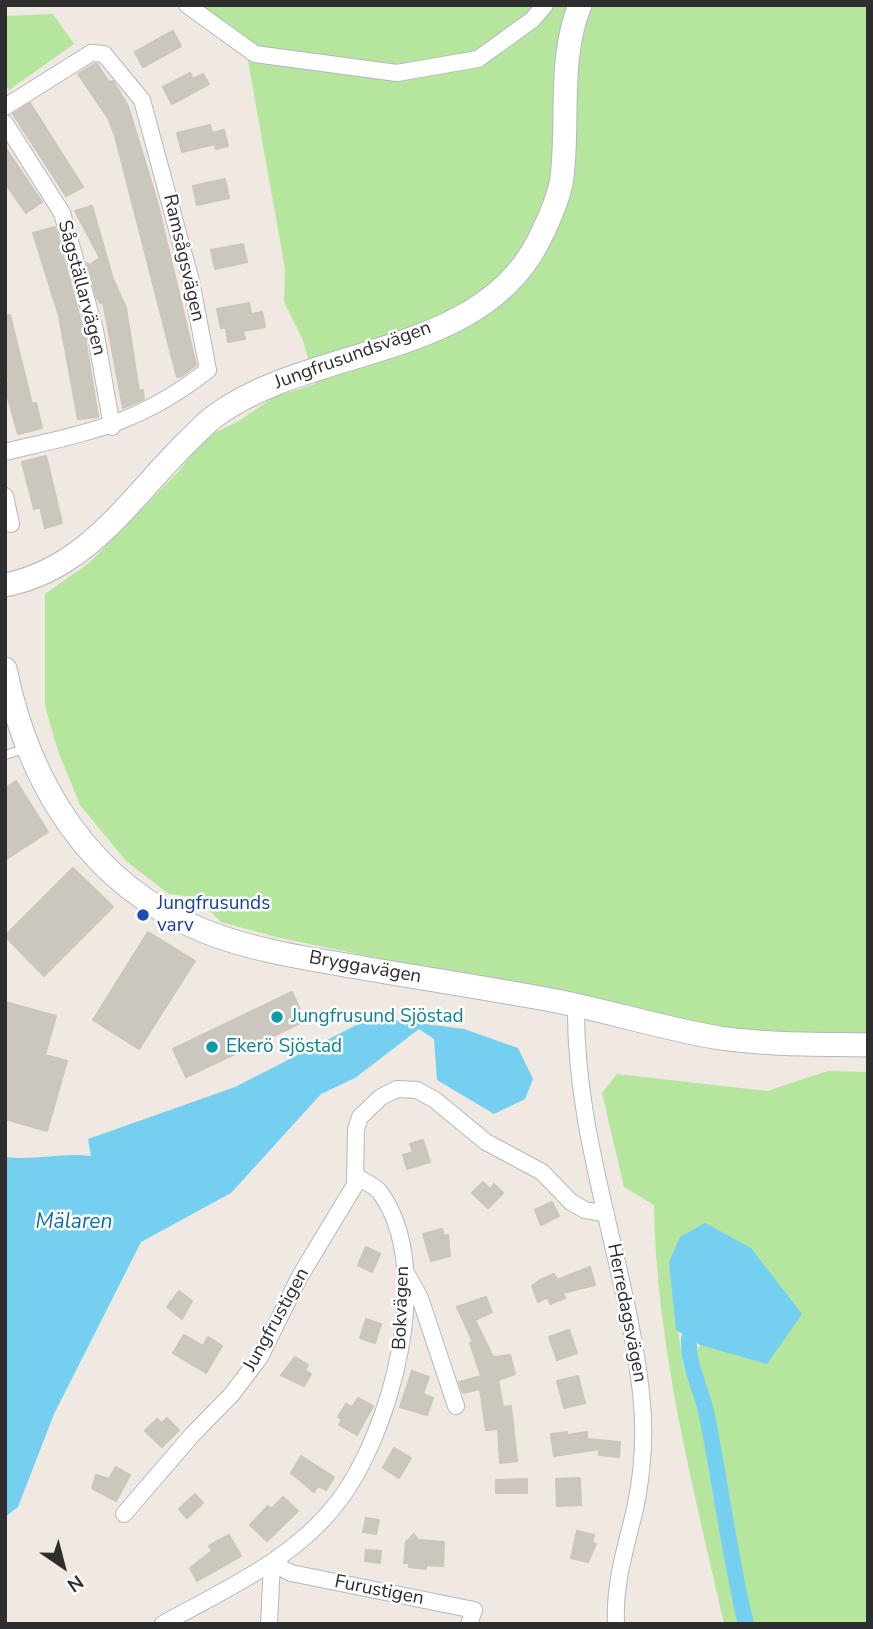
<!DOCTYPE html>
<meta charset="utf-8">
<style>
body{margin:0}
#map{position:relative;width:873px;height:1629px;overflow:hidden;background:#efe9e1;font-family:"Nunito Sans",sans-serif}
canvas{display:block}
.frame{position:absolute;inset:0;border:7px solid #2e2e2e;pointer-events:none}
.north{position:absolute;left:28px;top:1531px;width:70px;height:70px;-webkit-text-stroke:5px #fff;paint-order:stroke;rotate:145deg;font-size:19px;font-weight:700;line-height:28px;text-align:center;color:#2e2e2e}
.north::after{content:'';display:block;margin:auto;width:24px;height:32px;background:#2e2e2e;clip-path:polygon(50% 0,100% 100%,50% 72%,0 100%)}
</style>
<div id="map">
<canvas width="873" height="1629"></canvas>
<div class="frame"></div>
<div class="north">N</div>
</div>
<script>
const ctx = document.querySelector('canvas').getContext('2d');
ctx.lineJoin = 'round';
function paint(path, color) { ctx.fillStyle = color; ctx.fill(path, 'evenodd'); }
function trace(path, color, width, dash) { ctx.strokeStyle = color; ctx.lineWidth = width; ctx.lineCap = dash ? 'butt' : 'round'; ctx.setLineDash(dash || []); ctx.stroke(path); }
function write(font, color, halo, rows, align = 'center') {
  ctx.font = font + ' "Nunito Sans",sans-serif'; ctx.lineWidth = 5; ctx.setLineDash([]); ctx.textBaseline = 'middle'; ctx.strokeStyle = halo; ctx.fillStyle = color; for (const [text, x, y, turn = 0] of rows) {
    ctx.save(); ctx.translate(x, y); ctx.rotate((+turn || 0) * Math.PI / 180); ctx.textAlign = isNaN(turn) ? turn : align; if (halo) ctx.strokeText(text, 0, 0); ctx.fillText(text, 0, 0); ctx.restore();
  }
}
paint(new Path2D(`
 M192,5h676v1031l-144,-7 -444,-91 -59,-16 -25,-25 -27,-3 -43,-33 -46,-56 -22,-54 -13,-45v-112l45,-32 89,-91 26,-34 34,-16 35,-24 41,-13 -12,-44 -19,-38 1,-33 -40,-225z
 M53,14l21,30 -65,46 -4,-6v-68z
 M828,1071l40,1v552h-116l-13,-54 -32,-182 -14,-31 7,-12 67,18 -98,-101 14,104 15,39 28,164 14,55h-16c-31,-138 -68,-278 -70,-419l-30,-18 -22,-94 15,-19 150,17z`), '#b6e59e');
paint(new Path2D(`
 M372,1017l92,12 54,19 15,31 -8,20 -31,15 -57,-34 -3,-41 -15,-10 -64,49 -34,16 -90,99 -90,49 -87,172 -36,93 -13,10v-360c30,4 57,-5 86,-1l-3,-17 147,-52z
 M705,1223l46,25 51,66 -35,50 -67,-19 -24,-15 -7,-68 11,-25z`), '#75cff0');
trace(new Path2D(`
 M689,1338c-2,27 13,51 18,78 14,69 22,139 39,208`), '#75cff0', 16);
const building = new Path2D(`
 M173,31l8,15 -38,21 -8,-15z
 M94,64h3l12,18 4,-1 15,25 29,95 39,164 -14,11 -5,1 -6,-23 -56,-218 -7,-18 -30,-44z
 M190,73l3,6 10,-5 6,10 -37,20 -9,-17z
 M30,103l53,84 -17,9 -53,-82z
 M210,125l2,8 12,-3 4,16 -12,3 -1,-5 -33,8 -5,-19z
 M5,147l37,55 -16,11 -21,-30z
 M225,179l4,19 -32,7 -4,-19z
 M92,206l21,73 13,29 13,83 4,-1 1,9 -21,9 -20,-106 -3,1 -4,-7 -9,-33 2,2 11,-7 -25,-47z
 M55,227l30,109 13,81 -20,2 -19,-103 -26,-83z
 M243,244l4,18 -32,7 -4,-19z
 M249,303l2,11 11,-2 3,15 -22,4 2,8 -17,3 -2,-14h-5l-4,-19z
 M10,315l22,89 4,-1 6,25 -24,6 -13,-47v-4l4,-1 -4,-16v-50z
 M46,456l16,67 -17,5 -5,-21 -6,2 -12,-47z
 M16,781l32,51 -43,28v-72z
 M73,868l40,39 -69,69 -39,-40z
 M148,932l47,29 -56,88 -46,-29z
 M292,992l13,29 -119,56 -13,-28z
 M5,1002l51,14 -11,39 22,6 -20,70 -42,-12z
 M423,1140l7,22 -23,7 -4,-14 10,-3 -3,-8z
 M483,1182l7,7 4,-5 9,9 -15,15 -16,-15z
 M552,1202l7,14 -18,9 -6,-15z
 M442,1229l2,7 4,-1 2,21 -19,5 -8,-27z
 M366,1247l14,7 -8,18 -14,-7z
 M590,1267l5,18 -32,8 2,5 -15,6 -2,-7 -10,5 -6,-16 8,-6 14,-6 3,6z
 M179,1291l13,10 -10,18 -15,-12z
 M486,1297l6,15 -17,8 18,37 17,-2 5,19 -17,6 5,27 8,-1 6,55 -17,2 -2,-34 -12,1 -6,-41 -17,4 -4,-11 22,-6 -11,-33 3,-1 -16,-35z
 M366,1319l15,5 -6,19 -15,-5z
 M569,1330l8,23 -20,7 -8,-23z
 M184,1335l19,11 5,-9 14,9 -16,27 -33,-20z
 M295,1357l13,8 -3,5 6,4 -7,12 -23,-11z
 M412,1371l17,6 -6,17 10,4 -6,17 -27,-8z
 M578,1376l7,27 -21,5 -7,-27z
 M358,1398l15,8 -16,29 -18,-10 3,-6 -4,-2 8,-13 6,3z
 M167,1418l12,12 -17,17 -17,-16 12,-12 5,4z
 M567,1432v3l20,-3v7l33,3 -1,15 -20,-2 1,-6 -46,7 -3,-22z
 M394,1448l17,10 -12,20 -16,-10z
 M301,1456l33,21 -8,13 -8,-4 -4,6 -23,-19z
 M116,1467l14,8 -14,26 -24,-13 4,-13 13,4z
 M580,1478l1,27 -24,1 -1,-27z
 M527,1479v14h-31v-13z
 M195,1494l8,9 -16,15 -8,-9z
 M283,1497l15,14 -31,30 -17,-16 18,-19 3,3z
 M366,1518l13,2 -3,14 -13,-2z
 M577,1531l17,4 -2,8 4,1 -8,18 -17,-4z
 M414,1534l4,6 26,2 -1,24 -17,-1v4l-17,-2v-4h-5l2,-21z
 M229,1535l12,21 -44,25 -7,-13 22,-17 -3,-5z
 M366,1550l15,1 -1,12 -15,-2z`);
paint(building, '#cbc7bf');
trace(building, '#cbc5ba', 2);
const lane = new Path2D(`
 M5,755l22,-7`);
const street = new Path2D(`
 M187,5l68,49 142,19 81,-14 54,-39 13,-15
 M5,107l86,-54 13,1 38,46 49,181 17,89c-70,55 -120,62 -203,82
 M5,123l57,90 33,117 17,97
 M5,496l6,28
 M576,1004c-2,133 50,257 65,388 4,37 2,80 -6,117 -9,38 -21,74 -19,115
 M405,1271l15,27 36,108
 M124,1514l68,-79 40,-41 28,-37 40,-81 55,-91 1,-56 4,-12 21,-20 16,-8 20,1 18,10 51,42 56,30 29,30 14,8 21,4
 M163,1624c62,-35 130,-64 174,-121 54,-69 100,-236 42,-312 -5,-6 -16,-10 -22,-14
 M269,1624l3,-61 19,10 183,37 -5,14`);
const secondary = new Path2D(`
 M5,585c83,-16 126,-88 183,-144 9,-8 17,-18 27,-25 96,-71 263,-57 323,-174 9,-18 22,-45 24,-65 7,-57 -4,-118 18,-172
 M5,669c24,116 85,216 199,262 52,21 109,28 164,38 55,9 111,18 167,28 62,10 123,31 185,41 49,7 99,6 148,7`);
trace(lane, '#b4b7c1', 10);
trace(street, '#b4b7c1', 18);
trace(secondary, '#b4b7c1', 25);
trace(lane, '#fff', 8);
trace(street, '#fff', 16);
trace(secondary, '#fff', 23);
for (const [x, y, r, color] of [
 [143,915,7,"#1a4fb4"],
 [277,1017,7,"#0f9aa8"],
 [212,1047,7,"#0f9aa8"]
]) { const dot = new Path2D(); dot.arc(x, y, r, 0, 2 * Math.PI); ctx.fillStyle = color; ctx.fill(dot); trace(dot, '#fff', 2.5); }
write('19px', '#2e2e2e', '#fff', [
 ["Ramsågsvägen",183,258,77],
 ["Sågställarvägen",81,288,75],
 ["Jungfrusundsvägen",353,356,-20],
 ["Bryggavägen",365,968,10],
 ["Bokvägen",402,1308,-88],
 ["Herredagsvägen",626,1313,79],
 ["Jungfrustigen",277,1320,-61],
 ["Furustigen",379,1591,11]
]);
write('19px', '#164399', '#fff', [
 ["Jungfrusunds",157,904],
 ["varv",157,926]
], 'left');
write('19px', '#0d838f', '#fff', [
 ["Jungfrusund Sjöstad",291,1017],
 ["Ekerö Sjöstad",226,1047]
], 'left');
write('italic 21px', '#0d6fa3', '#fff', [
 ["Mälaren",74,1223]
]);
</script>
